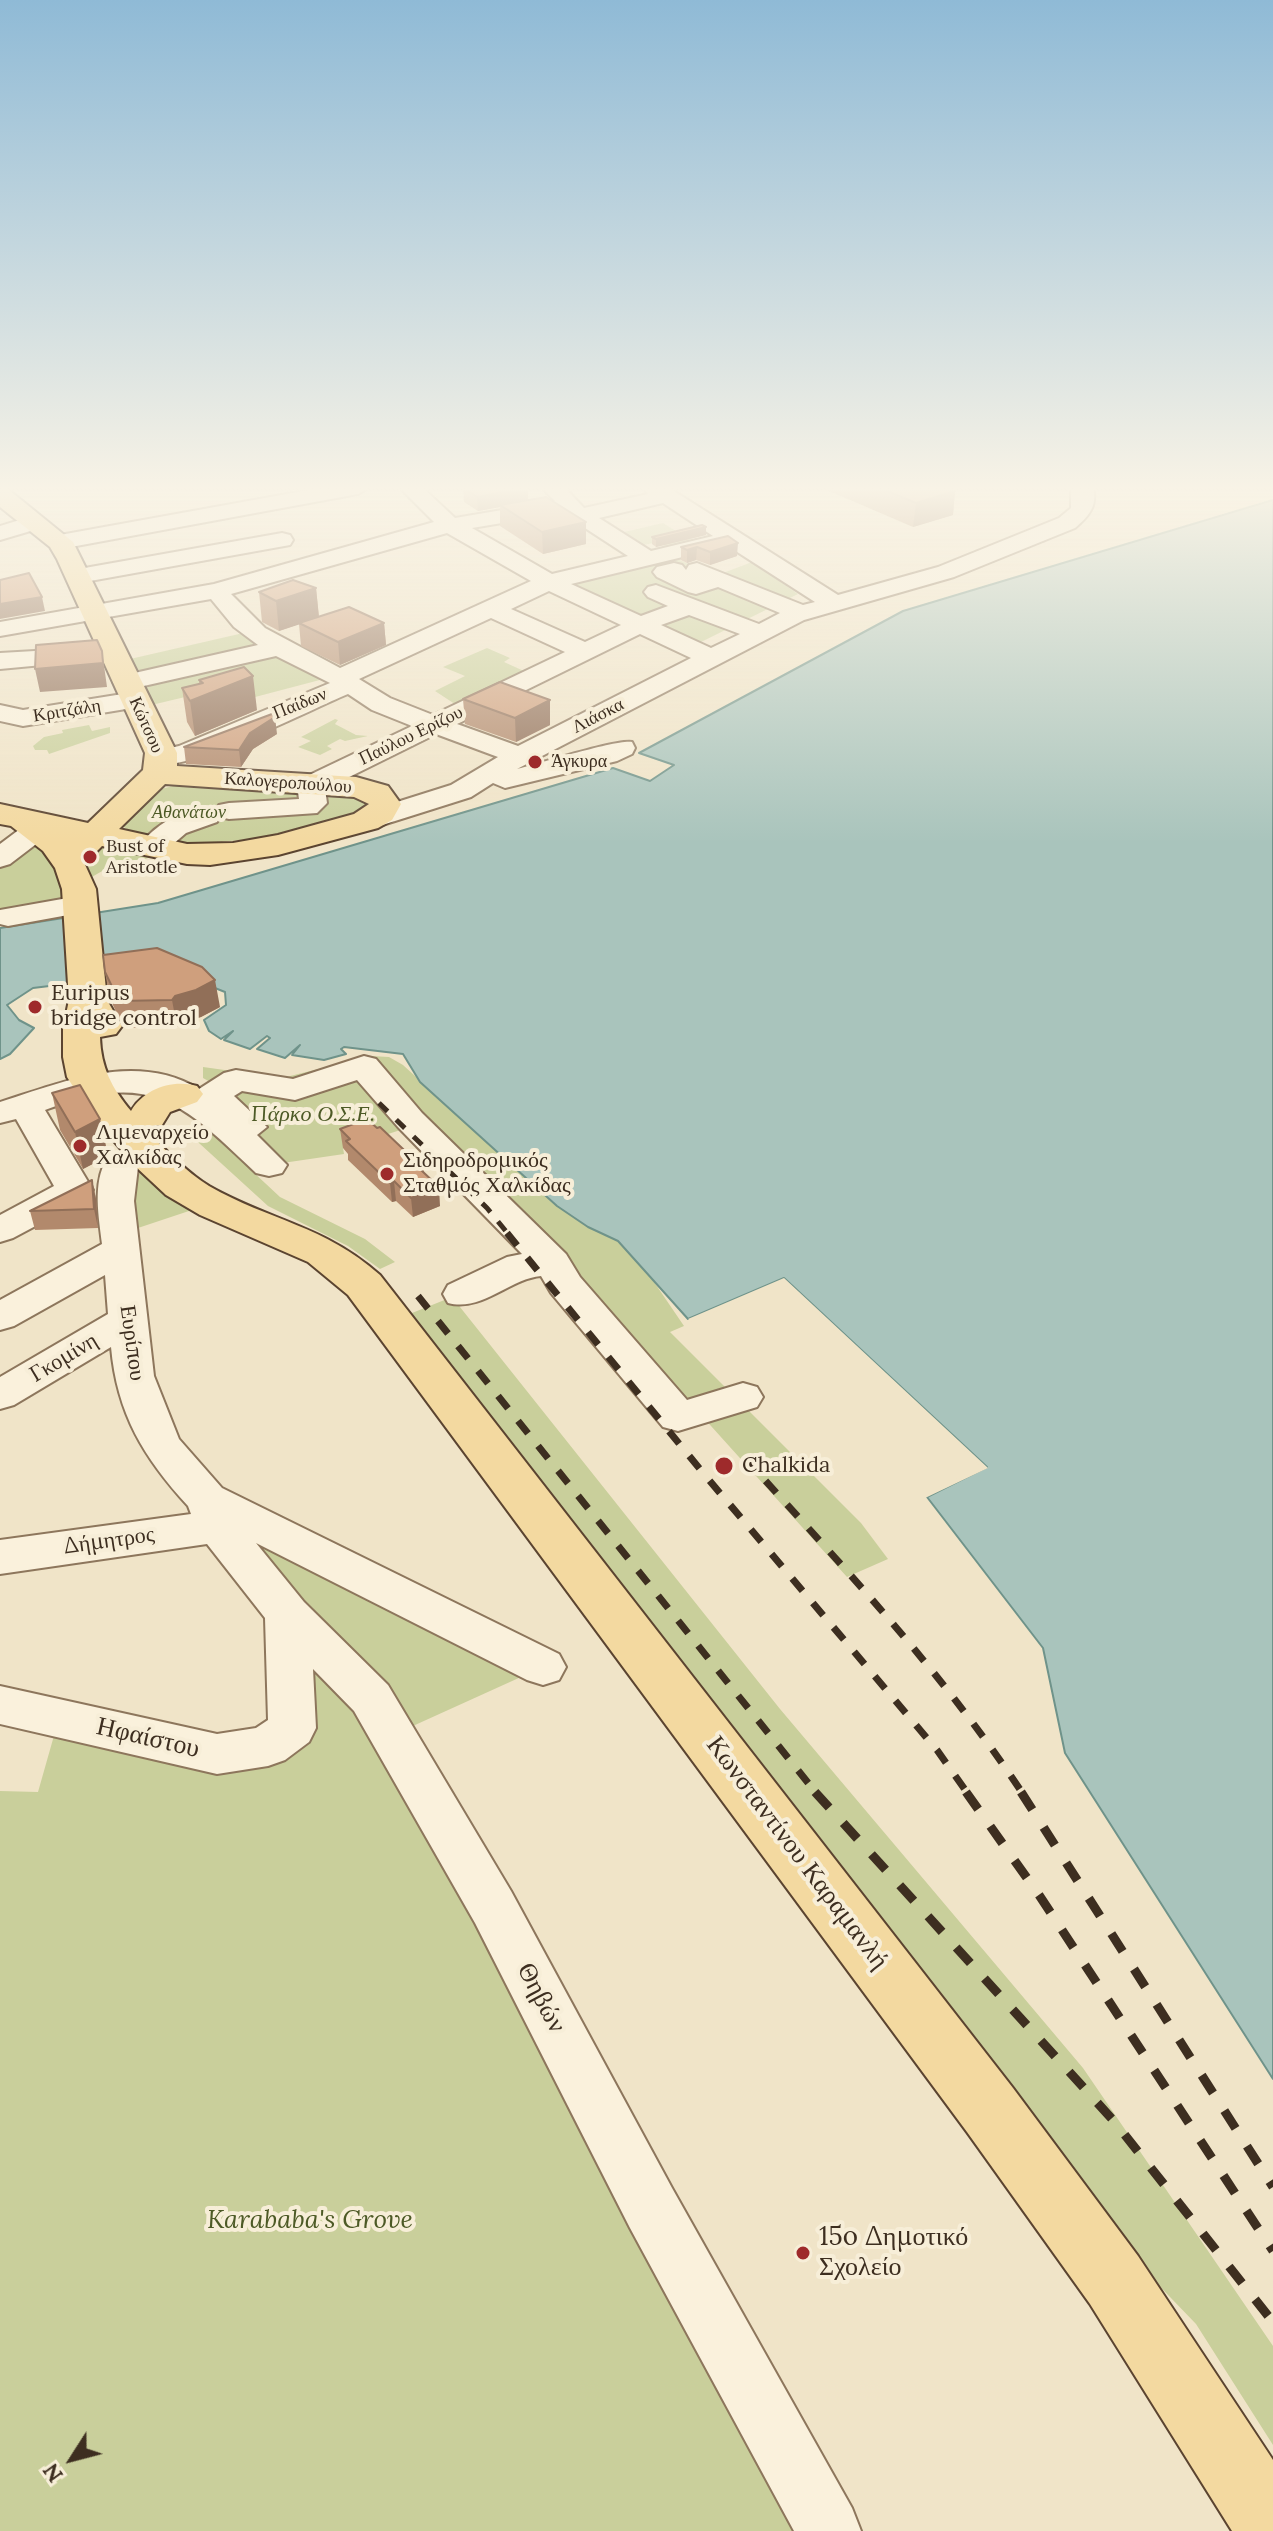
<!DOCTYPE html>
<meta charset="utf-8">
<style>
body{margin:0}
#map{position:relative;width:1273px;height:2531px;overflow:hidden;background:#f0e4c8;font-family:Lora,serif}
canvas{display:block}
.north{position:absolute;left:32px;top:2419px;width:80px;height:80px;-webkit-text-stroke:6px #f7eed8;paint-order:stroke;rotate:234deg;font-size:22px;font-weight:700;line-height:32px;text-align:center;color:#3d2e20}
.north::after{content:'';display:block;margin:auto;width:28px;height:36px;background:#3d2e20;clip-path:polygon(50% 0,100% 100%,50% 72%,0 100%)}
</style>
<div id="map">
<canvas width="1273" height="2531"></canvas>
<div class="north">N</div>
</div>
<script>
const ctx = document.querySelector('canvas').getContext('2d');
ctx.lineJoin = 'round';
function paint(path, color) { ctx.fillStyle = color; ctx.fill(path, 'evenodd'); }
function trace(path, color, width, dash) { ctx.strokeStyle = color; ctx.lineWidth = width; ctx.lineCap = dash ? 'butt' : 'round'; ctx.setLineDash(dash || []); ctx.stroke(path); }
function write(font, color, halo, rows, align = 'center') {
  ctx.font = font + ' Lora,serif'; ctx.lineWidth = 8; ctx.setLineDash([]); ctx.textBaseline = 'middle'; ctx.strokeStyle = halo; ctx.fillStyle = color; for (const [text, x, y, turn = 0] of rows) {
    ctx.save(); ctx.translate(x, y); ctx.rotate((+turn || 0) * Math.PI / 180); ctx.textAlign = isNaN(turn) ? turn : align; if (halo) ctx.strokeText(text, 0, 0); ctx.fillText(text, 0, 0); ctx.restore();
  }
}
paint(new Path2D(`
 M663,523l36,22 -27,6 -14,-9 -14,3 -20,-13z
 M669,555l46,21 37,-14 46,32 -105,52 -131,-63z
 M252,631l83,45 -114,30 -15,-14 -67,16 -22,-46z
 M487,648l23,10 -6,4 31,14 -71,34 -29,-19 30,-15 -22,-9z
 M335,719l3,1 -3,4 21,11 12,1 -23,5 -5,-2 -13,7 5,3 -12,6 -22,-8 13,-6 -10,-4z
 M89,725l3,6 18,-4v6l-61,21 -2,-4h-12l-2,-4 11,-9 19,-4 -1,-3z
 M177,785l172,6 21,10 -2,5c-49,27 -202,57 -248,18l29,-32z
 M38,829l114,28 -48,13 -14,8 -11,27 -79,13v-60z
 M371,1056l18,1 14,8 154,141 31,21 30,14 34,38 32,47 -14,6 191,191 27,36 -41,18 -208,-231 -222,-223c-24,12 -49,15 -74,25l1,6 -75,11 -57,-82 -9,-5v-11l79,11z
 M194,1124l12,4 74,69 85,42 30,23 -15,7 -32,-23 -80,-40 -80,-73 -2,-4z
 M147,1155l63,49 -90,30v-67z
 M452,1297l328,412 303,359 190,278v99l-77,-121 -206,-214 -598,-789z
 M218,1526l325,141 -150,68 438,796h-831v-740l38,1 21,-74 209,28 20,-132z`), '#c9cf9b');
const water = new Path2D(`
 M1273,500v1579l-208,-326 -22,-105 -116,-151 60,-30 -203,-189 -96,41 -70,-78 -30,-14 -31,-21 -137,-124 -17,-28 -59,-7 -3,2 5,5 -22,6 -32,-5 8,-10 -15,13 -28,-9 13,-11 -3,-2 -17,13 -26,-9 9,-9 -12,8 -12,-8 -5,-11 22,-15 -1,-13 -53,-21 -139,17 -26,17 12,15 15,8 -24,26 -10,5v-131l158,-25 455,-135 37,13 24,-16 -35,-12 264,-142z`);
paint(water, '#a9c4bc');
trace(water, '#6f938a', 2);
paint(new Path2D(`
 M784,1278l204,190 -65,31 2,-5 56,-27 -198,-184 -92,39 -3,-3z`), '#f0e4c8');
const minor = new Path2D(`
 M320,488h48l-10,6 -298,55 -8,-2 -3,-5 3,-5 8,-2z
 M400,488h23l32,30 100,-17 -13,-13h23l19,20 64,-14 -4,-6h25l169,107 100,-28 121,-49 12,-10v-20h22c5,18 -5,29 -18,40l-121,49 -150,43 -287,149c21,-5 101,-30 115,-27l3,6 -3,6 -15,7 -112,27 -12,-5 -22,14 -95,30 -10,3 -10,-3 -4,-6 4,-6 95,-30 47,-28 -62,-23 -111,55 2,14 -10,10 -88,6 -9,-2 -3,5 -31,11 -21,18 -10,3 -10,-3 -5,-6c15,-21 50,-42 76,-35l3,-5 10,-2 70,-4 -2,-14 4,-6 111,-53 -40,-16 -24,-16c-39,16 -160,79 -196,70l-4,-6 4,-6 27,-6 151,-63 -54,-27 -150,34 -9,-3 -4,-5 4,-5 141,-32 -24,-18 -23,-28 -211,37v-14l214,-38 220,-62zM663,503l50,33 -62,15 -52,-33zM562,513l66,43 -76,18 -80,-46zM447,533l84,48 -191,87 -75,-40 -34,-34zM728,546l87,56 -12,3 -106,-42 -8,2 -3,5 -4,-5 -8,-2 -17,4 -4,5 4,5 31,15 8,2 22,-7 62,26 -21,11 -103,-39 -8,2 -4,5 4,5 20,9 -27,10 -70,-32zM549,591l72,34 -36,17 -74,-33zM689,615l51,19 -29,14 -50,-23zM491,618l74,34 -132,63 -43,-17 -31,-19zM640,634l51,24 -173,88 -61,-22z
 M36,515l11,7 -3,5 -44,13v-14z
 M282,533l8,2 3,5 -3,5 -211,38 -8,-2 -4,-5 4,-5 8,-2z
 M87,648l9,2 3,5 -3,5 -96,9v-16z
 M135,692l9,2 4,6 -4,6 -121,20 -23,-5v-16l23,5z
 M38,820l10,3 4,6 -4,6 -38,29 -10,3v-23l28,-21z
 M79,896l11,3 4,6 -4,6 -82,15 -8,-2v-14z
 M364,1056l12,3 46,54 144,141 14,23 107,123 56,-17 14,4 6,10 -6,10 -79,24 -15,-4 -112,-134 -10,-17c-32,3 -59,36 -93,27l-5,-9 5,-9 59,-28 15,-3 -124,-127 -41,-47 -62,20 -53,-9 -8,5 33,31 -10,8 30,30 -5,8 -13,3 -13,-3c-75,-71 -104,-103 -211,-63l48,80 -5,8 -75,40 -13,4v-27l54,-29 -38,-67 -16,4v-21c63,-20 136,-51 199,-13l25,-16 12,-3 57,9z
 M120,1156l13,3 5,8 -4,34 20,175 25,63 43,49 337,166 7,13 -7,13 -16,5 -16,-5 -271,-137 48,59 84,83 123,206 161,297 180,320 9,23h-67l-164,-303 -155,-305 -121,-212 -41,-42 3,59 -7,14 -24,18 -17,6 -51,8 -217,-50v-38l217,48 39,-6 12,-8 -3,-102 -58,-74 -207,30v-34l191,-26 -3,-8c-44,-48 -71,-92 -77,-159l-97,58 -14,4v-32l108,-63 -3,-39 -91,51 -14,4v-30l102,-56c-3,-26 -10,-62 5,-85z`);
const major = new Path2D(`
 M0,488l9,2 64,52 104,211v13l179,11 32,9 13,18 -9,16 -14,8 -100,27 -68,10 -23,-1 -85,-18 -9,9 -11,3 14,31 11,111 15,26 -6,8 -16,3c1,31 12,51 31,74 13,-22 41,-32 66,-25l6,8 -6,8 -27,10 -8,13 -18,2c19,21 41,44 65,59 61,35 115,39 171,89l633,813 125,168 135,204v71h-41l-142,-227 -123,-172 -619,-837 -40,-33 -108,-47 -34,-20 -30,-28 -46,-54 -23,-36 -4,-20v-28l6,-29 -7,-111 -7,-21 -12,-17 -32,-25 -11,-2v-20l88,19 55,-53 2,-17 -88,-194 -7,-12 -50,-40zM165,784l189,13 15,7 -15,10 -76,21 -45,8 -46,1 -68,-15z`);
trace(minor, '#8d765c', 4);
trace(major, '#5b4430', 4);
paint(minor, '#faf1dc');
paint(major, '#f3d9a0');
trace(new Path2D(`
 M379,1103l108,105 22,27`), '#3d2e20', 5, [12, 12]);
trace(new Path2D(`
 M507,1233l197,241 233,276 31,44
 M418,1296l399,498
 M744,1457c99,110 197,213 279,337`), '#3d2e20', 7, [16, 16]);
trace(new Path2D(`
 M815,1792l298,328 160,202
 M966,1792l73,103 234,356
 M1021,1792l252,395`), '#3d2e20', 9, [21, 21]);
paint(new Path2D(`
 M463,488h65v12l58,44 -43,10 -43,-28v-19l-22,4 -14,-9z
 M822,488h128l5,3 -2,24 -40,12z
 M706,535l-50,12 -4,-3v-7z
 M728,536l9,20 -27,9 -14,-5 -9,3 -6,-3v-13z
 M316,588l3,29 65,6 2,22 -46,20 -39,-19 -2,-22 -20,7 -17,-9 -3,-30z
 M199,680l58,30 -62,26 -8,-14 -5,-34 17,-4z
 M463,699l87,26 -34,17 -51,-18z
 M277,734l-24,15 -12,18 -55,-3 -2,-17z
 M105,972l115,35 -19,10 -21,6 -3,4 -53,1 -14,-29z
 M52,1093l48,26 8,37 -25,13 -23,-39z
 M340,1129l84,40v4l16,33 -27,11 -17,-16 -4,1 -44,-42v-6l-5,-6z
 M92,1180l4,19 2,29 -63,2 -5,-19z`), '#b2896c');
paint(new Path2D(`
 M528,488v15l-28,2v2l-22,4 -1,-14z
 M955,491l-2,24 -40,12 3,-24z
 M586,522v22l-43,10 -1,-22z
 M706,527v8l-50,12v-8z
 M738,543l-1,13 -27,9v-13z
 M697,547l-1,13 -9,3v-13z
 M316,588l3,30 -40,13 -3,-30z
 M42,597l3,14 -45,8v-15z
 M384,623l2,22 -46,20 -2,-23z
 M102,651l5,36 -67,5 -5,-23z
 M253,676l4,34 -62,26 -5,-35z
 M550,700v25l-34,17 -1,-24z
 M275,717l2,17 -24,15 -12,18 -2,-17 11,-17z
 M215,980l5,27 -19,10 -21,6 -3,4 -5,-27 3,-4z
 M100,1119l8,37 -25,13 -8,-37z
 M92,1180l4,19 2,29 -4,-19z
 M394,1181l2,20 -4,1 -2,-19z
 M439,1187l1,19 -27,11 -2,-19z`), '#916f58');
const building = new Path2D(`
 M464,488h62l-49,9z
 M880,488h70l5,3 -39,12z
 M546,497l40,25 -44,10 -42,-27z
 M702,525l4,2 -50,12 -4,-2z
 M728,536l10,7 -28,9 -13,-5 -10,3 -6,-3z
 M29,573l13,24 -42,7v-24z
 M293,580l23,8 -40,13 -17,-9z
 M349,607l35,16 -46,19 -39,-19z
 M97,640l5,11 1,12 -68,6 1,-24z
 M244,667l9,9 -63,25 -8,-13 21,-5 -4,-3z
 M500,682l50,18 -35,18 -52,-19z
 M272,714l3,3 -25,16 -11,17 -55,-3z
 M157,948l45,19 13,13 -19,10 -21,6 -3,4 -53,1 -14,-29 -2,-17z
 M80,1085l20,34 -25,13 -23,-39z
 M367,1119l10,9 3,-1 44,42 -3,1 18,17 -28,11 -17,-17 -4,2 -44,-42 4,-2 -10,-10z
 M92,1180l2,29 -64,2z`);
paint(building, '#cf9f7d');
trace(building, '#916f58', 2);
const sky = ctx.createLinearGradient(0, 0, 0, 843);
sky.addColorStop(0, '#8fbad6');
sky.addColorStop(0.58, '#f8f3e6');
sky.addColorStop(1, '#f8f3e600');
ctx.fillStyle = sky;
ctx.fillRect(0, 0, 1273, 843);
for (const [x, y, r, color] of [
 [535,762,8,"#9e2a2b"],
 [90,857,8,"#9e2a2b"],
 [35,1007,8,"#9e2a2b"],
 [80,1146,8,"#9e2a2b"],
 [387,1174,8,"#9e2a2b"],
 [724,1466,10,"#9e2a2b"],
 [803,2253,8,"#9e2a2b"]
]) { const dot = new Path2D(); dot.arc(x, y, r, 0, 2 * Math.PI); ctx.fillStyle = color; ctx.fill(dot); trace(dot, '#f7eed8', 3); }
write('18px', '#3d2e20', '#f7eed8', [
 ["Παίδων",300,704,-22],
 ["Κριτζάλη",67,711,-9],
 ["Λιάσκα",598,716,-27],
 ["Κώτσου",146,725,66],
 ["Παύλου Ερίζου",411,736,-26],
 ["Καλογεροπούλου",288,783,4]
]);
write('18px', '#3d2e20', '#f7eed8', [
 ["Άγκυρα",551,762],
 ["Bust of",106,847],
 ["Aristotle",106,868]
], 'left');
write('italic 18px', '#4d5a26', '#f7eed8', [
 ["Αθανάτων",189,813]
]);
write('22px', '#3d2e20', '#f7eed8', [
 ["Euripus",51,994],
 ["bridge control",51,1019],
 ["Λιμεναρχείο",96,1133],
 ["Χαλκίδας",96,1158],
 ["Σιδηροδρομικός",403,1161],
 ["Σταθμός Χαλκίδας",403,1186],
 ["Chalkida",742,1466]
], 'left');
write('italic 22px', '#4d5a26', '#f7eed8', [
 ["Πάρκο Ο.Σ.Ε.",313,1115]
]);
write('22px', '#3d2e20', '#f7eed8', [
 ["Ευρίπου",132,1343,82],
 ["Γκομίνη",64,1358,-31],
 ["Δήμητρος",109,1541,-8]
]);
write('26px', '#3d2e20', '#f7eed8', [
 ["Ηφαίστου",148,1738,13],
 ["Κωνσταντίνου Καραμανλή",797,1853,53],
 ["Θηβών",541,1998,62]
]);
write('italic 26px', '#4d5a26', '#f7eed8', [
 ["Karababa's Grove",310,2221]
]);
write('26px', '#3d2e20', '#f7eed8', [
 ["15o Δημοτικό",819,2238],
 ["Σχολείο",819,2268]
], 'left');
</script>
